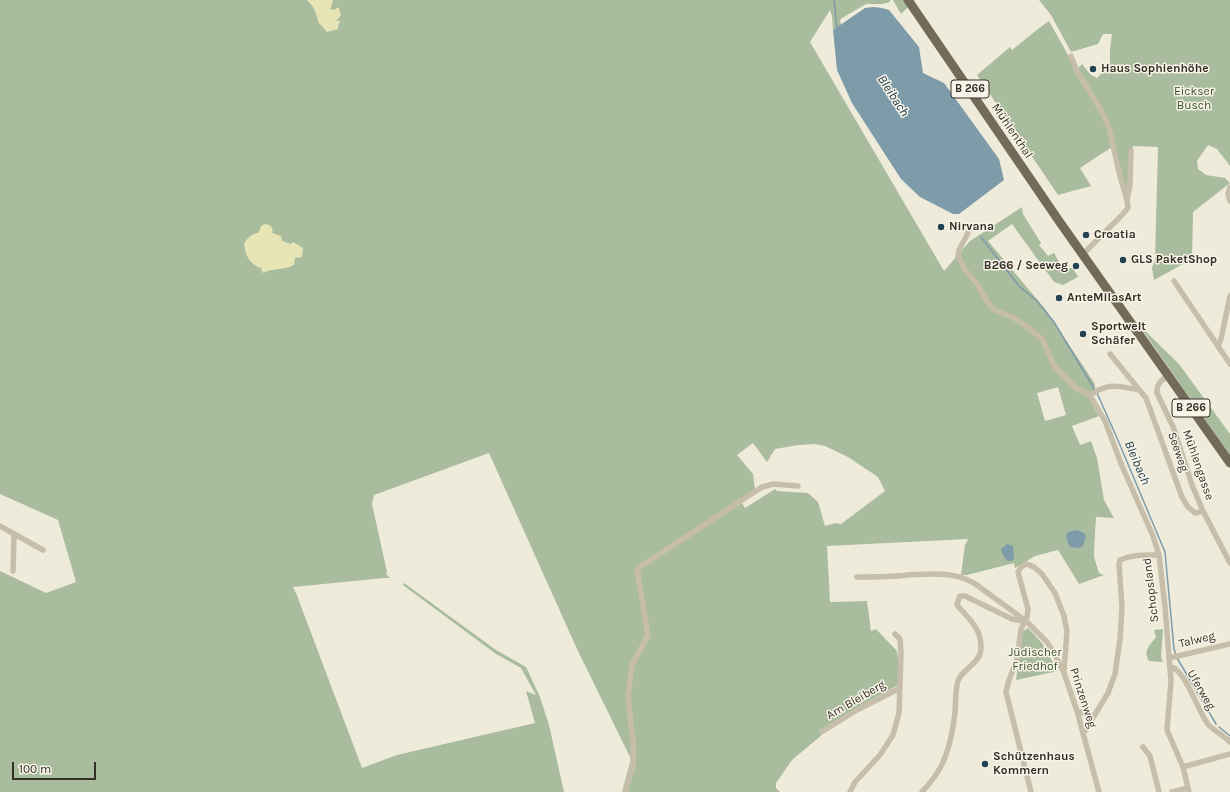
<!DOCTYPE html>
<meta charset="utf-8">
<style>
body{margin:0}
#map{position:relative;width:1230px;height:792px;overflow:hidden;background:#efebdb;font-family:Karla,sans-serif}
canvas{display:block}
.scale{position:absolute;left:12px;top:762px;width:84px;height:18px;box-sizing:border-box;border:2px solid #342f28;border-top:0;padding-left:5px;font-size:12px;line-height:14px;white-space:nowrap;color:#342f28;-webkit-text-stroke:3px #f7f4e7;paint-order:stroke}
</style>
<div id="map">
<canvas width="1230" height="792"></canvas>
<div class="scale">100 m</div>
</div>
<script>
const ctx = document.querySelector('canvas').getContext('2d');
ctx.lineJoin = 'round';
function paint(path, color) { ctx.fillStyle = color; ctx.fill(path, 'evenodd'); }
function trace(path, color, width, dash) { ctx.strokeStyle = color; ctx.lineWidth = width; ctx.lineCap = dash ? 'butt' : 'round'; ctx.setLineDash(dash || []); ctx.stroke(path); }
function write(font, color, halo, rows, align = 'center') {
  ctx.font = font + ' Karla,sans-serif'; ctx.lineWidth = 3; ctx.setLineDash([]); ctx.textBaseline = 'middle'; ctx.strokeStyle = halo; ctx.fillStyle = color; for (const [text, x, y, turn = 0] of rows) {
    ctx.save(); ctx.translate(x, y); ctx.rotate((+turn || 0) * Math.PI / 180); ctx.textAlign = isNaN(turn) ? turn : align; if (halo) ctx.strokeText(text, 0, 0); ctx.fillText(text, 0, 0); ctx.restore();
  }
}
paint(new Path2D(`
 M0,0h307c9,9 8,12 12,23l19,3 2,-5h-4l5,-6 -3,-7 -4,2 -4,-1 3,-9h558l-3,3h-4v1h-18l-24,14 -2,2 1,5 -8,5 -1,-14 -2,-6 -20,32 134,229 26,-30 52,-34 1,7 18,29 -2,2 9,11 6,-3 9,16 10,-1 5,9 -15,8 -9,-3 -42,-58 -24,17 58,69 49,74 -3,20 7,12 -27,10 8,19 11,-4 6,17 7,42 10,18 -18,-1 -2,34v6l5,16 5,2 -25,9 -21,-34 -23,6 -20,12 -1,-5 -47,12h-6l4,-30 3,-6 -141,7 3,56 37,-1 4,30 5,-2 21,22 1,6v28l-47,26 -32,20 4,3 -31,26 -16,23v5l4,4h-158l9,-33 -54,-110 -88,-196 -115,42 -2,9 15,68 -1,2 4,4h-6l-91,9 3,6 66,175 35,-13 138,-32 -9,-32 10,4 -15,-27 -25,-14 -93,-69 1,-2 92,67 30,17 14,30 9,28 15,67h-564v-221l46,22 30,-11 -18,-62 -58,-26zM271,232l11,9 8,3 5,14 -5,9c-12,1 -18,5 -29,1l-8,-34zM1058,387l8,28 -21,6 -8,-28zM753,443l14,19 8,-13 23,-4 17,-1 10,2 23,11 30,20 7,14 -44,33 -6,-1 -10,3 -7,-24 -10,-9 -31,-2 -2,-2 -30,19 -3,-5 -103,66v-4l116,-75 -2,-16 -16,-19z
 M893,0h22l-14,14z
 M1039,0h191v166l-13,-17 -9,-4 -11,16 1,8 8,6 19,3 5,5 -37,29 -1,47 -38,21 -2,-12 3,-8 3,-113 -25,-1 -6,43h-2l-12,-53 -35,-68 4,-4 8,10 7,4 13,-14v-14l2,-16h-9l-5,10 -27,8 -20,-37z
 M1049,21l51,91 7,15 5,20 -32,21 11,18 -33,9 -81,-120 33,-28 2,3 26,-21z
 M1139,325l40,39 51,70v22z
 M1028,628l14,15 16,28 -42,9 7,-49z
 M1163,629l-2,28 2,5 -14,-1c-6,-10 0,-15 7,-24l-2,-7z`), '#a9bc9d');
paint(new Path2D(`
 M307,0h26l-3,9 4,1 4,-3 3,7 -5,7 1,1 4,-1 -3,3v5l-11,3 -8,-9 -3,-11 -4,-8z
 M266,224l5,2 2,5 -2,1 4,2 6,2 1,5 8,3 3,-2 10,6 -1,9 -7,1 -1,7c-10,5 -22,3 -31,8l-2,-5c-11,-3 -16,-13 -17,-24 3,-6 7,-10 14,-11l4,-8z`), '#e7e4b5');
paint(new Path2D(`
 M874,7l8,1 7,2 30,37 4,26 21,10 55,76 5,21 -45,34h-6l-33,-17 -19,-18 -49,-76 -15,-33 -4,-40 32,-22z
 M1077,530l7,3 2,3 -3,10 -4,2 -9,-1 -2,-4 -2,-7 2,-4z
 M1007,544l6,2 1,13 -3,2h-3c-4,-3 -6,-7 -7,-12z`), '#7d9ba9');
trace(new Path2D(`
 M834,0l3,28
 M981,237l38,49 17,14 18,22 41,68
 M1097,393l20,45 48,114 9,97 2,6
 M1177,658l39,66
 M1219,727l11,9`), '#7d9ba9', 1.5);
trace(new Path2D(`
 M1071,56l6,15 25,41 7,16 11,48 7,24
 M1230,187l-2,7 2,7
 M970,227l-3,8 -8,15 -1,6 8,15 12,14 8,15 8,10 20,8 12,8 16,13 13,28 21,21 14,7
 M1083,254l39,-39 6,-7 -1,-8 3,-15 1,-34
 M1174,281l56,83
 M1218,346l3,-7 9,-43
 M1110,354l36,44 36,99 6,10 7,6 8,-2
 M1168,375c-7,6 -12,9 -11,18l17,36 18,56 11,26 27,52
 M1090,395l15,26 17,45 31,70 6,19 6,52 6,74 -4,49 16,37 6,25
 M1090,395c20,-13 28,-9 49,-5
 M0,526l43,24
 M13,571l1,-36
 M857,577c17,0 33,0 50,-2 24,-1 46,-4 67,8l52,38 21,21 9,15 8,16 13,38 22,81
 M1169,658l61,-14
 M1170,666c17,6 27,44 38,58 5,6 16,12 22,18
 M1077,711l17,5
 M823,731l34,-21 43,-22
 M1083,734l25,-41 7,-19 5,-35 2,-32 -3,-43 1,-4c13,-6 26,-5 39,-5
 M1143,747l7,9 9,36
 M1183,767l47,-13
 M625,792l8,-26v-25l-5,-44 4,-32 16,-30 -11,-66 125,-82 11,-3 25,2
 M850,792l5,-10 25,-27 13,-20 6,-22 2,-59 -1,-15 -5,-5
 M922,792c5,-6 11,-12 15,-19 11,-16 16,-43 18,-61 1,-11 0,-21 3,-31 4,-12 22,-17 23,-32 1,-20 -12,-30 -24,-44l1,-4 2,-5h5l47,23 11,2
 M1031,792l-25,-100 2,-9 9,-24 4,-30 6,-12 1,-8 -10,-37 4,-6 5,-2 7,3 8,7 13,19 9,23 3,15 -3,40
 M1172,792l16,-4`), '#c6bea9', 5.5);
trace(new Path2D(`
 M908,0l151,221 171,242`), '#746a5a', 9);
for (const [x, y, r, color] of [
 [1093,69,4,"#224151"],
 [941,227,4,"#224151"],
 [1086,235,4,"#224151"],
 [1123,260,4,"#224151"],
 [1076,266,4,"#224151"],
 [1059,298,4,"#224151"],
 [1083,334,4,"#224151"],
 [985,764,4,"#224151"]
]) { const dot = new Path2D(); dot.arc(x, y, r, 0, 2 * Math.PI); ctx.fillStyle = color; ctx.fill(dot); trace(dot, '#f7f4e7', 1.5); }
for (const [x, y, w] of [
 [970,89,38],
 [1191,408,38]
]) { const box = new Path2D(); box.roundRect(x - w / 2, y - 9, w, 18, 3); ctx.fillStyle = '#f7f4e7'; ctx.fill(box); trace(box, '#342f28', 1); }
write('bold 11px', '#342f28', null, [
 ["B 266",970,89],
 ["B 266",1191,408]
]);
write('bold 12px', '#342f28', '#f7f4e7', [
 ["Haus Sophienhöhe",1101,69],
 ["Nirvana",949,227],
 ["Croatia",1094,235],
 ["GLS PaketShop",1131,260],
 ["B266 / Seeweg",1068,266,"right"],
 ["AnteMilasArt",1067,298],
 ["Sportwelt",1091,327],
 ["Schäfer",1091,341],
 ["Schützenhaus",993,757],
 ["Kommern",993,771]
], 'left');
write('12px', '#3a4f2e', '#f7f4e7', [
 ["Eickser",1194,92],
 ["Busch",1194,106],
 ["Jüdischer",1035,653],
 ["Friedhof",1035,667]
]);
write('12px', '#342f28', '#f7f4e7', [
 ["Mühlenthal",1012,131,56],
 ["Seeweg",1178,452,71],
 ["Mühlengasse",1198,465,71],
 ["Schopsland",1151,590,-97],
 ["Talweg",1197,640,-13],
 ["Uferweg",1201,690,60],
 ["Prinzenweg",1083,698,72],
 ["Am Bleiberg",856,700,-30]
]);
write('italic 13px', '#224151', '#f7f4e7', [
 ["Bleibach",893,96,57],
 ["Bleibach",1137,463,67]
]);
</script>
